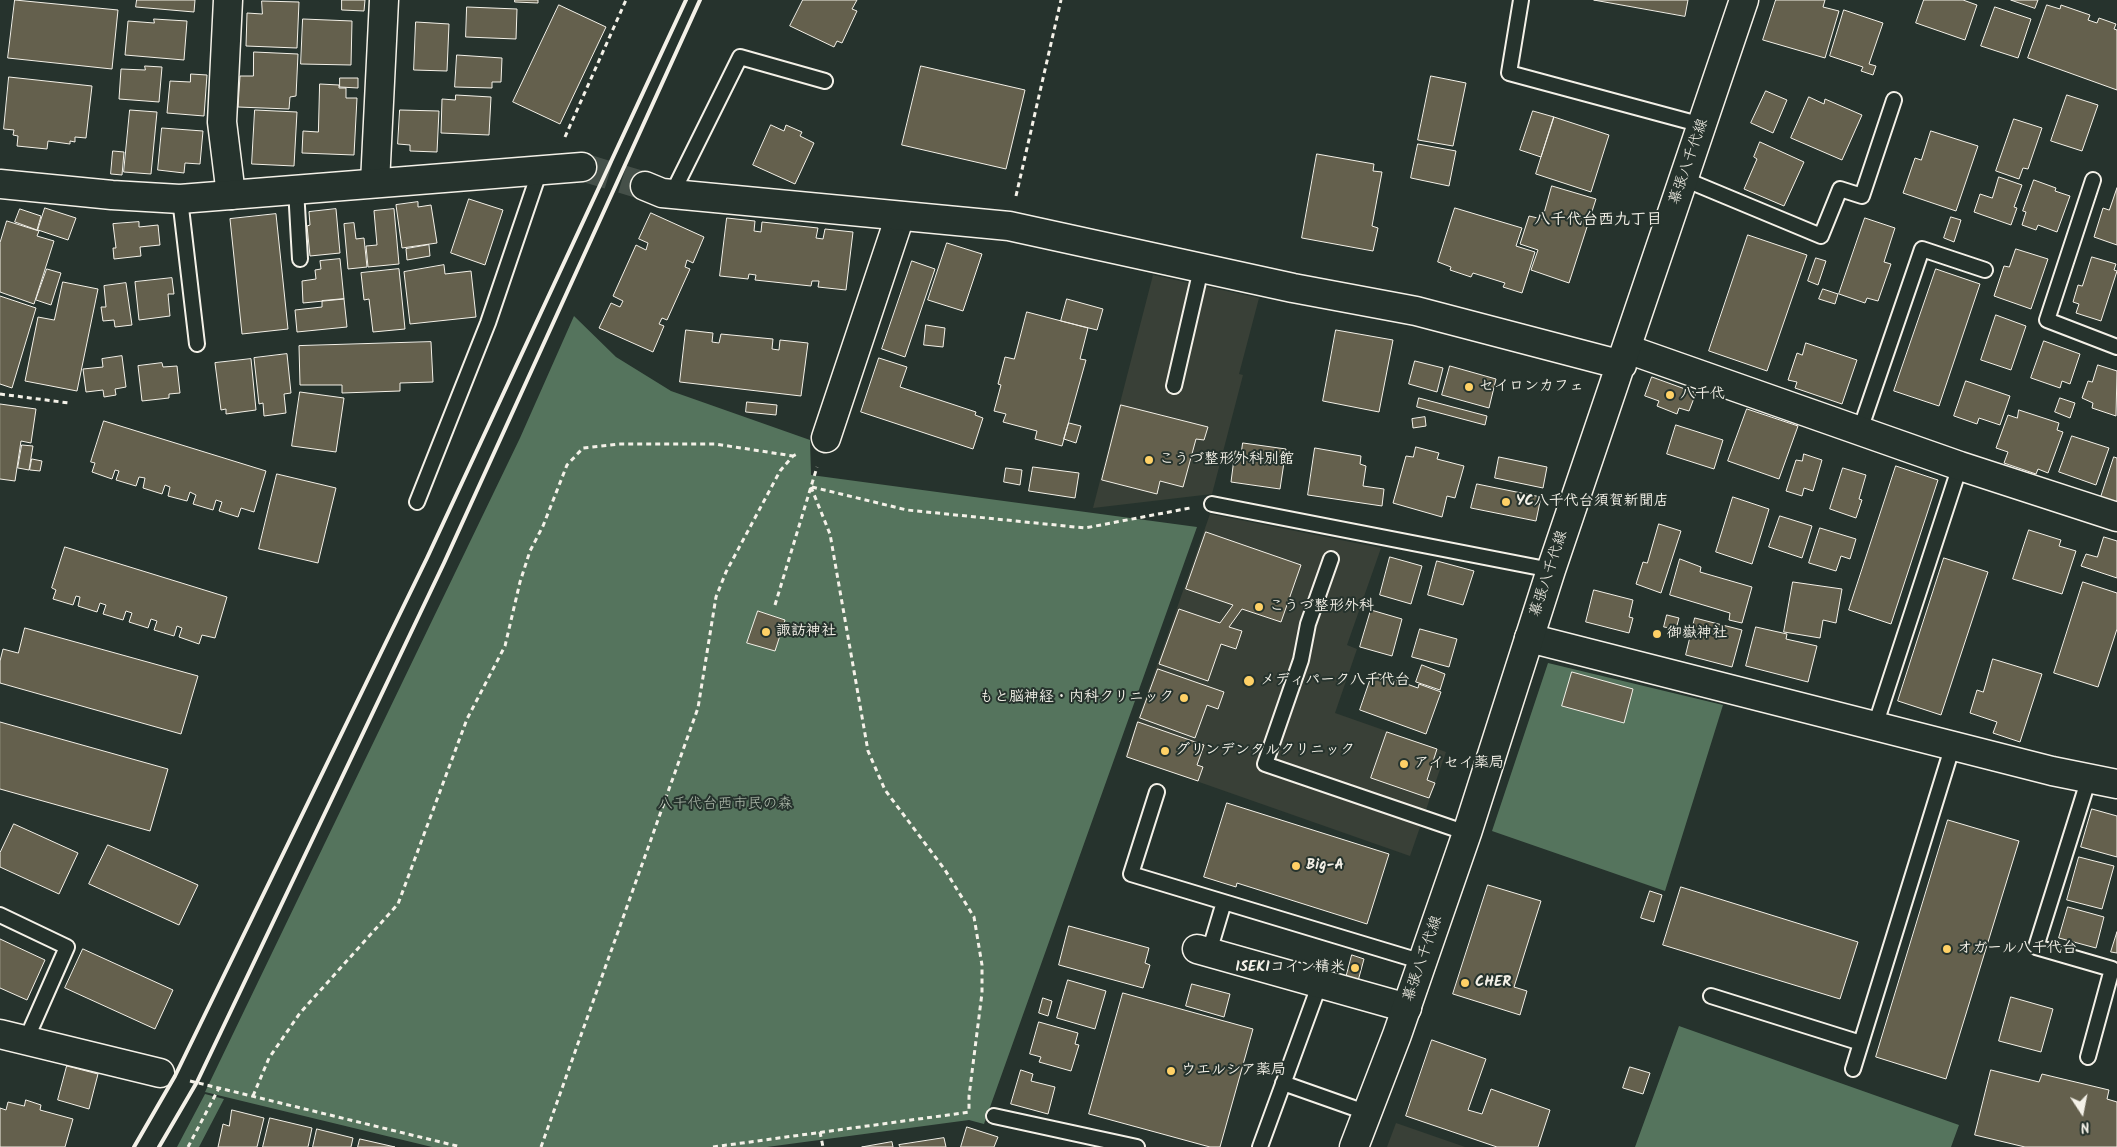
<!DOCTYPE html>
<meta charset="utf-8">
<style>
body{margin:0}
#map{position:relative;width:2117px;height:1147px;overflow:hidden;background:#26332d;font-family:Kalam,sans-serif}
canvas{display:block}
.north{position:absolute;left:2057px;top:1087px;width:50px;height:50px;-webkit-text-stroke:4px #26332d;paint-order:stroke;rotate:169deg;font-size:14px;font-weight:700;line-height:20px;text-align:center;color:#f4f1e8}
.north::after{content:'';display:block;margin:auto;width:18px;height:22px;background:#f4f1e8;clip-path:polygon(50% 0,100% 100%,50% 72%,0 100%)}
</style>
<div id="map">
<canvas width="2117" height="1147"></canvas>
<div class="north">N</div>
</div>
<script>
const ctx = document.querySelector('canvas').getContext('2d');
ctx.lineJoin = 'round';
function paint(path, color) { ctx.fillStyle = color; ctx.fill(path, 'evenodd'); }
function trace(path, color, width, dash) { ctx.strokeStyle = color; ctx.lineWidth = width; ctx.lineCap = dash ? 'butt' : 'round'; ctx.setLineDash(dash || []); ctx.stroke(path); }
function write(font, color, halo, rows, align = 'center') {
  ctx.font = font + ' Kalam,"Klee One",sans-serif'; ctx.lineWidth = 4; ctx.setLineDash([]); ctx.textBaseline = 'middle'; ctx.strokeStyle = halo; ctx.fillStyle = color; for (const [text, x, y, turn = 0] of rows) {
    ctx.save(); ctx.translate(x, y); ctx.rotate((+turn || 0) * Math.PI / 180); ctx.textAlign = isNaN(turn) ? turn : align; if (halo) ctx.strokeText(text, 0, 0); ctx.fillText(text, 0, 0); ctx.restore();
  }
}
paint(new Path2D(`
 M1153,275l106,23 -20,76 4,1 -31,119 -119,14z
 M1210,514l171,34 -34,97 10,4 -22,64 111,39 -36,104 -285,-100z
 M1396,1123l69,24h-78z`), '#394037');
paint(new Path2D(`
 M574,316l42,41 55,34 139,49 1,35 386,52 -213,597 -15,-4 -202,27h-335l-227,-55 315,-654z
 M1548,663l175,42 -58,186 -173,-60z
 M1679,1026l280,99 -8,22h-316z
 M205,1094l19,5 -25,48h-22z`), '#55745d');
const building = new Path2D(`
 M15,0l103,10 -6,59 -104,-11z
 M137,0h58l-1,12 -58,-5z
 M342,0h23l-1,11 -22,-1z
 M515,0h23v3l-23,-1z
 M803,0h54l-5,9 5,2 -15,32 -5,-2 -3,6 -44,-21z
 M1594,0h94l-3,16z
 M1776,0h49l-2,7 16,4 -14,47 -62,-18z
 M1924,0h39l14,5 -12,35 -49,-17z
 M2011,0h27l-3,8z
 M262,1l37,1 -2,46 -51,-2 1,-33 15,1z
 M559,5l47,22 -46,97 -47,-22z
 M2047,5l13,4 1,-4 29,10 -2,5 9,3 2,-5 17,6 -2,5 3,1v60l-89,-32z
 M467,7l50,2 -1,30 -50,-2z
 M1995,7l36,12 -13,39 -37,-12z
 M1844,10l39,13 -14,41 7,2 -3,9 -12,-4 2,-4 -33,-11z
 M154,19l33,2 -3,39 -59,-5 3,-34 26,2z
 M303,19l49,2 -1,44 -50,-1z
 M416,22l33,2 -2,47 -33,-1z
 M254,52l44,2 -2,42 -6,1 -1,12 -51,-2 2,-31h13z
 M457,55l45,3 -1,24h-9v6l-37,-1z
 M145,66l17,1 -3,35 -40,-3 2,-30 24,1z
 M921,66l104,24 -19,79 -104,-24z
 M191,74l16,1 -3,41 -37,-3 3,-32 20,1z
 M1431,76l35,7 -13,63 -35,-6z
 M9,77l83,9 -6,52 -11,-1v5l-5,-1v3l-22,-3 -1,8 -30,-3 1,-10 -5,-1 1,-5 -10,-1z
 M340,78h18v10l-18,-1z
 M320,84l19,1v3h7v10h11l-3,57 -52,-2 1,-22 15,1z
 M1766,91l21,9 -14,33 -22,-10z
 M456,95l35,2 -2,38 -48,-2 1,-34 13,1z
 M2067,95l31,10 -16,46 -31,-10z
 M1809,97l15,7 1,-5 37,16 -20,45 -51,-22z
 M130,110l27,2 -6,62 -27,-2z
 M255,110l42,2 -3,54 -42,-2z
 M400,110l39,1 -2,41 -27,-1v-6l-12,-1z
 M1533,111l21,6 -13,40 -21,-7z
 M1554,117l55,18 -18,57 -55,-18z
 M2014,119l28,9 -14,41 -5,-1 -4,11 -23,-8z
 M771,125l13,6 2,-6 16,7 -2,4 14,7 -19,41 -42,-19z
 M162,128l41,3 -3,33 -15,-1 -1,10 -26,-3z
 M1931,131l47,15 -22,65 -53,-18 12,-35 6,2z
 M1760,142l44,20 -20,44 -40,-17 13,-30 -3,-2z
 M1418,144l38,7 -7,35 -38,-8z
 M113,151l11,1 -2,23 -11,-1z
 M1317,154l57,10 -1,7 9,1 -10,54 6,2 -5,23 -71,-13z
 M1999,177l23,8 -8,22 3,1 -6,17 -37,-13 6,-18 12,4z
 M2034,180l22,8 -1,3 15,5 -13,36 -19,-7 -2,5 -14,-5 4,-13 -3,-1z
 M1552,186l44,13 -27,84 -38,-13 7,-20 -18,-6 9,-28 13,3z
 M2117,188v57l-23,-8 9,-29 6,2z
 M469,199l34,11 -18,55 -34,-12z
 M418,202v5l13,-2 6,38 -35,5 -6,-43z
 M45,208l31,10 -8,22 -30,-10z
 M1455,208l67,20 -6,18 19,6 -13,41 -19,-6 2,-4 -32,-10 -2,4 -21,-7 1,-3 -13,-5z
 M20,209l21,7 -4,14 -22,-8z
 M336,209l4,44 -30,3 -3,-30 3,-1 -1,-13z
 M394,209l5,55 -31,3 -2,-21 11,-1 -3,-34z
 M651,213l53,24 -11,26 -6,-3 -2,7 5,2 -23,51 -5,-2 -3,6 5,2 -11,26 -54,-24 12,-25 9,4 3,-6 -10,-5 23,-51 10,5 2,-7 -9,-4z
 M276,214l12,115 -46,5 -12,-115z
 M1951,217l10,3 -7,22 -10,-4z
 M727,218l28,3 -1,10 7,1 1,-10 56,6 -2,10 7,1 2,-10 28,3 -7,58 -28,-3 1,-6h-7l-1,5 -56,-6 1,-5 -7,-1 -1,5 -28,-3z
 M1865,218l30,10 -11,34 7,2 -13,37 -11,-3 -2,5 -26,-9z
 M7,221l32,10 -2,5 17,5 -20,63 -34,-12v-49z
 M139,222v5l19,-2 2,20 -20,2 1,9 -27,3 -1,-11h3l-3,-24z
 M354,223l2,16 8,-1 3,29 -19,2 -4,-45z
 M1748,235l59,20 -40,116 -58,-20z
 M947,243l35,11 -19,57 -35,-11z
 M429,245l1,11 -23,4 -1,-11z
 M2016,249l32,10 -17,50 -37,-13 10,-30 5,1z
 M2092,257l24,7 -2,6 3,1 -16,50 -25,-8 3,-9 -6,-2 5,-17 4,1z
 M1816,258l10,3 -8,24 -10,-4z
 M340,259l4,40 -41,4 -1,-22 14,-2 -1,-9 6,-1 -1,-8z
 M912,261l23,8 -30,88 -23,-8z
 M444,265l1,9 26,-3 5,46 -66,7 -6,-52z
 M47,269l14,4 -10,32 -15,-5z
 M399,269l6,60 -32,3 -4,-33 -5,1 -3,-27z
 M1936,269l44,15 -41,122 -45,-15z
 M172,278l2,16h-6l2,22 -31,4 -4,-38z
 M63,282l35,7 -21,102 -52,-10 13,-64 16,3z
 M126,283l6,42 -17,2 -1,-7 -11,1 -2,-14h5l-2,-21z
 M1823,289l15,5 -3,10 -16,-5z
 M0,296l36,12 -24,80 -12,-4z
 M344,299l3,28 -50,5 -2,-22 27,-3v-6z
 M1067,299l36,10 -6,21 -36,-9z
 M1027,312l61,16 -8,31 6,1 -24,86 -27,-7 2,-8 -34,-9 3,-8 -12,-3 7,-26 -3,-1 7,-27 9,2z
 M1996,315l30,11 -15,44 -30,-10z
 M926,325l19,3 -2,19 -19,-2z
 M686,330l27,3 -1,9 7,1 2,-9 52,5 -1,10 7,1 1,-10 28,3 -7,53 -121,-14z
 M1336,330l57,10 -14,72 -56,-11z
 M2044,341l36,13 -10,30 -8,-3 -2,7 -29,-10z
 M431,342l2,40 -33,1v8l-58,2v-8h-42l-1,-39z
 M1806,343l51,17 -15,44 -47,-16 2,-6 -9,-2 9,-27 5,2z
 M287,354l4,39 -7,1 2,19 -22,3 -1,-13 -4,1 -5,-46z
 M122,356l4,31 -11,2 1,6 -12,2 -1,-7 -17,2 -3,-23 20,-2 -1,-8z
 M879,358l28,9 -7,20 76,25 -1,3 8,3 -10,31 -112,-37z
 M251,359l5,51 -30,4v-5l-5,1 -6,-47z
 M1415,361l28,7 -6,24 -28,-8z
 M162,363l1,4 14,-1 3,27 -11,1v4l-27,3 -4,-35z
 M2098,365l19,6 -1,45 -24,-8 1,-5 -11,-5 6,-17 4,1z
 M1450,366l46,13 -7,29 -47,-13z
 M1652,377l44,16 -7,18 -10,-3 -2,6 -20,-8 2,-5 -14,-5z
 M1966,381l44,15 -10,29 -21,-7 -2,6 -23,-8z
 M300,392l44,6 -8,54 -44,-6z
 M1419,398l68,18 -2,9 -68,-18z
 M2060,398l15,5 -5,15 -15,-6z
 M747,402l30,3 -1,10 -30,-3z
 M0,404l36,5 -5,34 -10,-2 -6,40 -15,-2z
 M1121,405l87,22 -4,13 -8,-1 -13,48 -23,-6 -3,13 -55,-14z
 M1747,409l51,17 -19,53 -51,-18z
 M2019,410l40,13 -2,7 6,2 -15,41 -10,-4 -2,5 -32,-11 4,-11 -12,-4 12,-33 9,3z
 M1425,417l1,9 -13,2 -1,-9z
 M104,421l162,50 -12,41 -13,-4 -3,9 -19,-6 3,-9 -6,-2 -3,10 -20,-6 3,-9 -6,-3 -3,9 -19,-5 2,-9 -5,-2 -3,9 -19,-6 2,-10 -6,-1 -3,9 -20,-6 3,-9 -4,-1 -3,9 -20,-7 3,-9 -4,-1z
 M1069,423l12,3 -5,17 -12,-4z
 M1676,425l47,15 -9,29 -47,-15z
 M2072,436l37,12 -13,37 -37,-13z
 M1243,443l43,6 -6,40 -49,-7 4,-31 6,1z
 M22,445l11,1 -4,24 -11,-2z
 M1416,447l23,6 -2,6 27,7 -9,32 -8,-2 -5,21 -49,-14 13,-47 7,1z
 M1315,448l46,8 -1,8 6,2 -3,20 21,3 -2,17 -74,-11z
 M1804,454l18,6 -9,31 -9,-3 -2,8 -16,-5 10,-31 6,1z
 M1499,457l48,10 -4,21 -48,-10z
 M2114,457l3,1v45l-16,-6z
 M32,459l10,2 -2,10 -10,-1z
 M1896,466l42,14 -47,144 -42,-14z
 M1033,467l46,6 -4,25 -46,-7z
 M1006,468l16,2 -2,15 -16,-3z
 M1843,468l23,7 -7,24 3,1 -6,18 -26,-9z
 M277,474l59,14 -18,75 -59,-14z
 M1477,484l64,13 -5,24 -65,-13z
 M1733,497l36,12 -17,55 -36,-12z
 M1780,516l32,10 -10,32 -33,-11z
 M1659,524l22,7 -20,62 -25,-9 7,-22 4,1z
 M1820,528l36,11 -6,20 -9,-3 -5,15 -27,-8z
 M2029,530l32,10 -2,6 17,5 -14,43 -49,-15z
 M1206,532l95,33 -20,57 -39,-13 -13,18 13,4 -6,18 -15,-5 -13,37 -49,-17 20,-55 41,14 13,-18 -47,-16z
 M2104,537l13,4v37l-36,-12 5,-12 11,3z
 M65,547l162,50 -12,41 -13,-3 -3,9 -20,-7 3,-9 -5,-2 -3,10 -20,-6 3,-9 -6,-2 -3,9 -19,-6 3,-9 -6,-2 -3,9 -20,-6 3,-9 -6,-2 -3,9 -19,-6 2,-9 -4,-1 -3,9 -20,-6 3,-9 -4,-2z
 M1390,557l32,9 -11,38 -31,-9z
 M1944,558l44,14 -47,143 -43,-14z
 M1680,559l21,8 -1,5 52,15 -10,36 -13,-3 1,-7 -60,-18z
 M1437,561l37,10 -11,34 -35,-10z
 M1793,582l49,7 -6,34 -13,-3 -3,18 -36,-6z
 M2083,582l34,11v36l-19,58 -44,-14z
 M1594,590l39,10 -4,17 4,1 -4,15 -43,-11z
 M1371,610l31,9 -10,37 -32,-9z
 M758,611l27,9 -10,31 -28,-8z
 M1667,615l12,3 -3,11 -12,-2z
 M1695,618l47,12 -10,37 -46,-12z
 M1756,627l31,7 -1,5 31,7 -9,36 -62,-16z
 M25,628l173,48 -17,58 -181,-51v-22l3,-12 15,4z
 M1420,629l37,10 -8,28 -37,-10z
 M1993,659l49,15 -22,68 -27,-9 4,-11 -27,-9 7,-23 6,2z
 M1422,665l23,9 -5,16 -24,-8z
 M1158,669l66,23 -6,17 -11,-4 -12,33 -55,-20z
 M1373,672l45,16 1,-4 22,8 -15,42 -66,-24z
 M1572,672l61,17 -9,34 -62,-17z
 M0,722l168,47 -18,62 -150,-42z
 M1138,722l66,23 -7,20 6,2 -5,14 -71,-24z
 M1387,732l50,17 -10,31 8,3 -6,15 -58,-20z
 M1227,803l162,51 -22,70 -130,-41 -1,4 -32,-10z
 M2092,809l25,7v41l-36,-10z
 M1948,820l71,21 -73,238 -70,-22z
 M14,824l64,29 -19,41 -59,-27v-14z
 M108,845l90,40 -19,40 -90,-41z
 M2079,857l35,9 -12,43 -35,-9z
 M1488,885l53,16 -27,86 13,4 -7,24 -67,-21z
 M1681,887l177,55 -18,57 -177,-54z
 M1650,891l12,4 -8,27 -13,-4z
 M2068,907l36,10 -8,31 -37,-10z
 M1069,926l80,22 -4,15 5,2 -7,23 -84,-23z
 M2117,932v21l-6,-1z
 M0,939l45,21 -18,40 -27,-12z
 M83,949l90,41 -18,39 -90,-41z
 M1352,955l12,4 -6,22 -12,-3z
 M1068,980l38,11 -11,38 -38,-11z
 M1192,984l38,10 -6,23 -38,-11z
 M1123,993l130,36 -33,118h-10l-121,-33z
 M2011,997l42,12 -12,43 -42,-11z
 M1043,998l9,3 -4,15 -9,-3z
 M1039,1022l39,11 -3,11 4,1 -8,26 -32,-9 2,-5 -11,-3z
 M1432,1040l54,19 -18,51 14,4 9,-25 59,21 -12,37h-41l-91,-31z
 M67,1066l31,8 -9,35 -31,-9z
 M1630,1067l20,6 -7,21 -20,-6z
 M1021,1070l12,4 -2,7 24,6 -7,27 -37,-10z
 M1991,1070l48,12 3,-8 67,16 -2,9 10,3v45h-92l-50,-12z
 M26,1100l15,5 -1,5 33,9 -8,28h-65v-39l6,2 2,-8 16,4z
 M232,1110l32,8 -7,29h-39l5,-23 6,2z
 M270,1118l42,10 -4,19h-45z
 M967,1127l31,10 -4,10h-33z
 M317,1129l36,9 -2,9h-38z
 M944,1138l2,9h-46l-1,-2z
 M360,1139l35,8h-37z
 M892,1142l1,5h-31z`);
paint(building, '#64604d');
trace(building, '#f4f1e8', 1);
trace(new Path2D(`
 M582,167l63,19`), '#455049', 28, [28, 14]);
const lane = new Path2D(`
 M1521,0l-12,73 193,52
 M1684,179l137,57 19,-47 22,7 32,-96
 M2093,180l-46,140 70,27
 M296,189l4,70
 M672,194l68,-137 85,24
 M180,199l17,145
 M1174,386l27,-117
 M1860,430l62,-181 63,21
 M417,502l71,-179 52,-153
 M1212,504l339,66
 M1331,559l-23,65 -7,36 -36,104 202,69
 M1875,726l85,-260
 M1157,792l-26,82 292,88
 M0,915l67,32 -41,93
 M1209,952l15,-50
 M1711,996l150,47
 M2088,1057l24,-88 -76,-22 53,-169
 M1853,1069l100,-324
 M1283,1083l85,30
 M994,1116l143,31
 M1260,1147l60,-164`);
const street = new Path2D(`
 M228,0l-6,122 9,73
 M375,183l9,-183
 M1627,349l333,117 157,51
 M826,438l74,-222
 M1529,638l523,133 65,13
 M1197,949l210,59
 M0,1034l160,39`);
const secondary = new Path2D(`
 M0,184l112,11 68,4 402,-32
 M645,186l17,7 347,33 284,62 123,23 206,54
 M1354,1147l43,-112 70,-202 84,-263 193,-570`);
trace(lane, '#f4f1e8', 18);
trace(street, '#f4f1e8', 31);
trace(secondary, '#f4f1e8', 31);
trace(new Path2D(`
 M565,137l61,-137
 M1016,196l45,-196
 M0,394l69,9
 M811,487l19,47 38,217 17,39 60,80 29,47 8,48v28l-13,103v16
 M812,487l95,23 178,18 105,-20
 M775,605l42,-138
 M190,1081l271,66
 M253,1096l16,-38 31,-45 98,-109 69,-185 38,-73 15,-64 10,-31 13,-25 24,-61 16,-17 36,-4h96l78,12
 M820,1132l3,15
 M188,1147l31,-59
 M541,1147l157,-439 18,-111 10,-25 54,-101 13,-15 6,-3
 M713,1147l257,-35`), '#f4f1e8', 3, [5, 4]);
trace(lane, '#26332d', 14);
trace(street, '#26332d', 28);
trace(secondary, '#26332d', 28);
trace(new Path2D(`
 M134,1147l41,-71 252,-518 259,-558
 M159,1147l38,-65 247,-519 256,-563`), '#f4f1e8', 4);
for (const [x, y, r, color] of [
 [1469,387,5,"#ffd166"],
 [1670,395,5,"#ffd166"],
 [1149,460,5,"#ffd166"],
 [1506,502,5,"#ffd166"],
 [1259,607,5,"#ffd166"],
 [766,632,5,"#ffd166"],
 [1657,634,5,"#ffd166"],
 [1249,681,6,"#ffd166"],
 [1184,698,5,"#ffd166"],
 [1165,751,5,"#ffd166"],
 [1404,764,5,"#ffd166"],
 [1296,866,5,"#ffd166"],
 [1947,949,5,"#ffd166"],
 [1355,968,5,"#ffd166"],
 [1465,983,5,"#ffd166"],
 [1171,1071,5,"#ffd166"]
]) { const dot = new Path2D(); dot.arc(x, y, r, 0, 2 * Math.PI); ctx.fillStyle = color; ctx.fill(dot); trace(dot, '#26332d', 2); }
write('15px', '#f4f1e8', '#26332d', [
 ["幕張八千代線",1690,162,-71],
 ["幕張八千代線",1550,574,-72],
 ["幕張八千代線",1424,959,-71]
]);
write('bold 15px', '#f4f1e8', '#26332d', [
 ["セイロンカフェ",1479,387],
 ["八千代",1680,395],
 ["こうづ整形外科別館",1159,460],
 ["YC八千代台須賀新聞店",1516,502],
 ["こうづ整形外科",1269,607],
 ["諏訪神社",776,632],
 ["御嶽神社",1667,634],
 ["メディパーク八千代台",1260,681],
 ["もと脳神経・内科クリニック",1174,698,"right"],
 ["グリンデンタルクリニック",1175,751],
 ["アイセイ薬局",1414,764],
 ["Big-A",1306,866],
 ["オガール八千代台",1957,949],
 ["ISEKIコイン精米",1345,968,"right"],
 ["CHER",1475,983],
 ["ウエルシア薬局",1181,1071]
], 'left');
write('15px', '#b4bfb0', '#26332d', [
 ["八千代台西市民の森",725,805]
]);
write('bold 16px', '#f4f1e8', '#26332d', [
 ["八千代台西九丁目",1598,221]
]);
</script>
